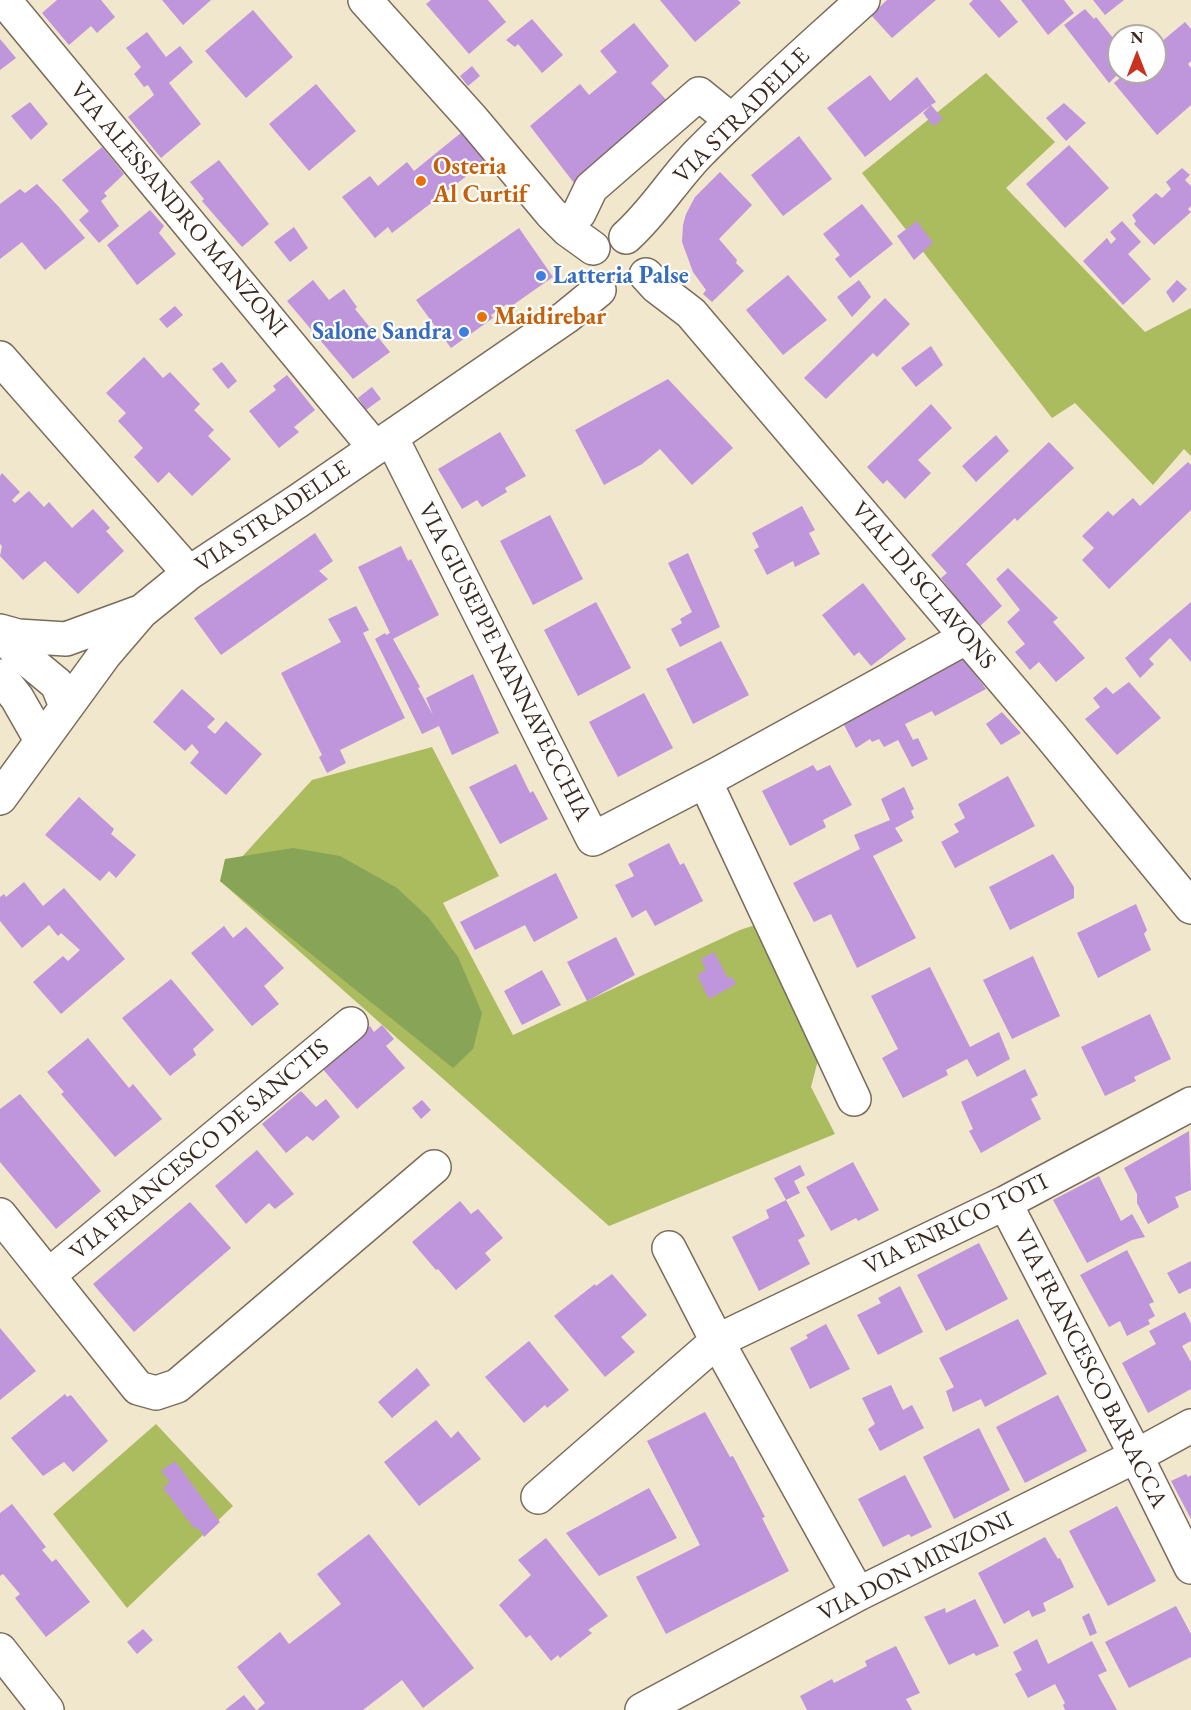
<!DOCTYPE html>
<style>
body{margin:0}
#map{position:relative;width:1191px;height:1710px;overflow:hidden;background:#f0e7cd;font-family:"EB Garamond",serif}
canvas{display:block}
.north{position:absolute;left:1107px;top:24px;width:60px;height:60px;box-sizing:border-box;background:#fff;border:2px solid #b1aaa5;border-radius:50%;rotate:0deg;font-size:16px;font-weight:700;line-height:24px;text-align:center;color:#3b2a1e}
.north::after{content:'';display:block;margin:auto;width:21px;height:27px;background:#c8321e;clip-path:polygon(50% 0,100% 100%,50% 72%,0 100%)}
</style>
<div id="map">
<canvas width="1191" height="1710"></canvas>
<div class="north">N</div>
</div>
<script>
const ctx = document.querySelector('canvas').getContext('2d');
ctx.lineJoin = 'round';
function paint(path, color) { ctx.fillStyle = color; ctx.fill(path, 'evenodd'); }
function trace(path, color, width, dash) { ctx.strokeStyle = color; ctx.lineWidth = width; ctx.lineCap = dash ? 'butt' : 'round'; ctx.setLineDash(dash || []); ctx.stroke(path); }
function write(font, color, halo, rows, align = 'center') {
  ctx.font = font + ' "EB Garamond",serif'; ctx.lineWidth = 4.5; ctx.setLineDash([]); ctx.textBaseline = 'middle'; ctx.strokeStyle = halo; ctx.fillStyle = color; for (const [text, x, y, turn = 0] of rows) {
    ctx.save(); ctx.translate(x, y); ctx.rotate((+turn || 0) * Math.PI / 180); ctx.textAlign = isNaN(turn) ? turn : align; if (halo) ctx.strokeText(text, 0, 0); ctx.fillText(text, 0, 0); ctx.restore();
  }
}
paint(new Path2D(`
 M986,73l69,69 -49,46 139,144 46,-24v148l-7,-7 -31,36 -78,-82 -23,15 -190,-245z
 M432,747l67,129 -56,27 70,132 227,-105 21,-7 62,118 -12,46 24,47 -226,92 -389,-345 92,-101z
 M156,1424l77,82 -106,102 -74,-94z`), '#abbc5f');
paint(new Path2D(`
 M293,848l47,8 57,32 31,29 30,40 24,56 -9,36 -20,19 -233,-187 5,-22z`), '#88a456');
paint(new Path2D(`
 M57,0h44l14,17 -18,16 -6,-7 -22,19 -27,-32z
 M162,0h49l-28,25z
 M431,0h57l18,22 -37,32 -43,-50z
 M660,0h78l3,3 -46,39z
 M887,0h49l-44,38 -21,-23z
 M973,0h27l18,22 -19,16 -30,-34z
 M1021,0h43l10,13 -26,22z
 M1093,0h31l-19,15z
 M1085,9l9,10 2,-2 21,26 -4,2 6,7v21l-10,10 -45,-58z
 M253,10l40,47 -47,41 -41,-47z
 M532,19l31,36 -21,18 -24,-29 -3,3 -9,-7z
 M1185,22l6,7v32l-3,3 3,4v37l-34,30 -43,-52 13,-11h28v-25z
 M634,23l35,43 -18,17 18,20 -95,80 -44,-57 50,-42 9,11 28,-23 -17,-21z
 M147,32l19,25 14,-11 13,16 -24,21 32,41 -40,34 -33,-41 26,-22 -6,-10 -4,2 -10,-13 7,-7 -15,-19z
 M0,39l16,19 -16,12z
 M472,66l8,10 -12,10 -8,-10z
 M870,75l20,26 27,-24 19,25 -5,3 12,14 -10,7 -10,-13 8,-8 -66,52 -38,-49z
 M316,84l40,47 -47,40 -40,-47z
 M30,102l18,22 -17,16 -20,-24z
 M1064,103l22,20 -20,18 -20,-23z
 M462,132l23,30 -93,71 -4,-6 -13,11 -33,-41 28,-21 8,10 29,-24 7,9z
 M799,136l33,43 -49,37 -32,-41z
 M1069,145l40,43 -44,40 -39,-44z
 M102,147l22,27 -20,19 3,3 -6,5 18,25 -20,17 -20,-23 10,-9 -27,-31z
 M219,160l50,64 -27,23 -40,-46 2,-2 -14,-17z
 M1182,168l8,7 -5,5 6,6v20l-3,3 3,3 -37,33 -20,-21 2,-3 -4,-6 24,-22 6,5 9,-9 -5,-7z
 M720,172l32,33 -33,34 18,21 -1,3 8,8 -32,31 -9,-8 3,-4 -13,-18 -11,-30 1,-17 3,-11 9,-17z
 M37,184l21,22 27,32 -40,32 -23,-28 -22,17v-55l20,-15 5,4z
 M862,204l31,40 -43,34 -15,-19 5,-4 -17,-21z
 M150,210l14,16 -5,7 17,21 -39,31 -30,-40z
 M917,221l16,22 -19,17 -17,-24z
 M1122,221l19,21 -13,12 23,25 -28,26 -40,-44 24,-23 4,6 5,-5 -6,-7z
 M294,227l14,21 -18,14 -16,-20z
 M519,228l34,49 -43,30 -3,-3 -16,11 2,3 -42,30 -35,-48z
 M788,275l39,45 -44,35 -37,-45z
 M313,280l16,20 15,-11 13,18 -2,2 35,43 -37,27 -66,-78z
 M859,280l12,17 -19,20 -15,-20z
 M1177,280l10,9 -14,14 -7,-11z
 M885,298l25,26 -33,33 -4,-4 -47,46 -22,-21z
 M175,306l8,9 -16,13 -8,-9z
 M931,346l12,19 -27,22 -15,-19z
 M144,357l19,21 7,-6 30,32 -6,6 20,20 -6,6 23,23 -39,37 -23,-24 -11,11 -24,-26 9,-9 -25,-27 8,-8 -20,-20z
 M222,362l15,19 -9,8 -16,-20z
 M287,375l28,35 -21,17 5,5 -20,16 -30,-37 27,-21 -3,-4z
 M668,379l65,69 -41,37 -32,-36 -18,15 -38,21 -29,-55z
 M372,387l9,12 -15,11 -8,-12z
 M931,404l21,24 -34,32 13,13 -26,26 -18,-19 -4,4 -16,-17z
 M500,432l26,44 -21,12 2,4 -25,15 -5,-7 -15,9 -24,-40z
 M996,435l13,16 -33,31 -14,-16z
 M1049,442l25,26 -57,53 -2,-3 -49,46 36,42 -23,21 -38,-49 6,-5 -16,-18z
 M1188,462l3,3v45l-82,79 -27,-29 12,-12 -12,-12 26,-25 5,5 20,-18 7,8z
 M2,473l18,19 -8,8 3,3 14,-12 15,16 5,-5 23,26 21,-19 17,19 -4,3 18,20 -46,43 -33,-33 -22,19 -23,-24 2,-10 -2,-2v-68z
 M802,506l13,24 -6,3 11,21 -25,13 -2,-6 -26,14 -13,-25 5,-3 -7,-14z
 M550,515l33,64 -50,26 -33,-64z
 M315,533l18,28 -14,10 9,8 -107,76 -27,-37z
 M401,546l7,15 3,-2 28,56 -46,24 27,48 -2,1 15,27 -7,-17 47,-24 26,59 -47,22 -13,-29 -17,8 -47,-95 10,-6 1,2 4,-2 -32,-66z
 M688,553l32,74 -40,20 -9,-18 11,-6 -2,-4 12,-7 -24,-49z
 M1008,568l50,50 -5,4 32,36 -29,24 -17,-20 -9,8 -15,-18 10,-8 -18,-22 13,-12 -24,-31z
 M863,583l43,56 -35,27 -12,-14 -5,4 -32,-41z
 M596,602l35,66 -53,28 -34,-66z
 M1191,602v60l-21,-24 -21,21 5,5 -14,14 -15,-20z
 M356,606l13,24 -6,3 42,85 -65,32 6,13 -19,10 -8,-16 3,-2 -41,-82 60,-31 -13,-23z
 M721,641l28,54 -56,29 -27,-55z
 M963,658l23,31 -51,27 -3,-5 -27,13 8,16 5,-2 10,21 -16,8 -14,-27 -14,7 -5,-8 -7,3 -2,-3 -14,9 -14,-27z
 M1129,682l32,36 -44,37 -32,-36 15,-12 -7,-9 13,-11 7,7z
 M182,689l33,30 -8,8 8,7 11,-13 36,33 -36,41 -36,-32 9,-11 -7,-8 -7,7 -32,-29z
 M644,693l29,55 -55,29 -29,-55z
 M1002,712l19,21 -20,12 -15,-21z
 M516,764l14,29 3,-2 15,28 -48,25 -31,-57z
 M813,765l4,6 13,-6 22,40 -29,15 3,7 -36,19 -28,-55z
 M1008,776l27,50 -80,42 -14,-26 18,-10 -5,-8 11,-6 -7,-14z
 M904,787l10,22 -3,2 3,7 -19,10 8,13 -30,15 43,82 -59,30 -26,-54 -17,8 -21,-39 67,-34 -6,-14 36,-15 -9,-21z
 M79,797l35,32 -3,5 25,21 -20,23 -7,-7 -9,10 -55,-46z
 M669,843l11,22 4,-2 19,38 -48,25 -9,-16 -14,8 -17,-33 19,-9 -6,-12z
 M1053,854l21,33v11l-64,32 -21,-43z
 M556,873l22,45 -44,24 -9,-17 -50,25 -15,-28z
 M24,882l19,24 21,-18 61,71 -64,55 -28,-32 30,-26 5,5 12,-11 -19,-17 -3,3 -9,-11 -27,23 -22,-27v-24l4,-3 2,3z
 M1136,904l11,26 -3,4 7,16 -53,28 -21,-45z
 M224,926l9,12 13,-11 38,41 -20,18 15,18 -27,22 -61,-73z
 M616,937l19,38 -48,26 -20,-39z
 M714,952l14,26 4,-1 4,7 -27,15 -12,-24 9,-5 -5,-11z
 M1033,956l27,60 -48,23 -29,-59z
 M930,967l40,80 29,-15 11,27 -33,18 -10,-18 -21,11 2,5 -45,23 -21,-40 16,-9 -27,-53z
 M542,970l19,35 -39,20 -18,-34z
 M171,979l43,51 -21,19 3,6 -26,21 -48,-58z
 M1150,1014l21,45 -37,18 2,4 -31,15 -24,-49z
 M382,1025l12,14 -8,7 19,22 -48,41 -36,-42 49,-41 4,6z
 M88,1038l41,50 4,-4 29,35 -47,38 -54,-63 3,-2 -17,-20z
 M1025,1069l13,26 -7,4 10,20 -60,34 -12,-22 4,-2 -12,-27z
 M301,1091l15,16 10,-8 14,18 -27,24 -6,-5 -21,17 -24,-29z
 M20,1094l81,97 -45,38 -56,-67v-53z
 M422,1100l9,10 -10,9 -9,-11z
 M1189,1131l2,59 -16,7 4,10 -31,17 -11,-21v-9l-13,-26z
 M257,1150l37,44 -19,15 -6,-6 -23,21 -31,-38z
 M853,1162l26,48 -21,11 -2,-3 -25,13 -25,-44z
 M800,1165l5,10 -11,6 6,12 -14,7 -12,-22z
 M1099,1176l22,45 11,-7 13,23 -13,3 -45,23 -34,-63z
 M786,1200l19,36 -7,4 12,24 -51,27 -27,-54 37,-19 -3,-8z
 M460,1201l11,13 7,-5 25,29 -18,15 6,7 -35,30 -18,-21 -2,1 -24,-28z
 M190,1202l41,46 -97,84 -41,-48z
 M979,1243l29,56 -62,32 -29,-56z
 M1127,1250l27,52 -5,2 6,12 -7,4 2,4 -23,12 -7,-15 -11,6 -29,-52z
 M1191,1261v27l-12,6 -12,-21z
 M612,1274l35,41 -26,22 14,15 -30,25 -51,-61 41,-32 1,2z
 M900,1286l23,46 -45,23 -21,-40 24,-12 -3,-5z
 M1185,1312l6,12v17l-9,5 9,16v27l-43,24 -26,-50 34,-19 -7,-13z
 M1018,1319l29,55 -62,33 -4,-8 -28,13 -7,-21 8,-4 -15,-29z
 M826,1324l24,45 -40,20 -20,-41 18,-10 -2,-3z
 M0,1328l36,43 -36,29z
 M529,1341l40,49 -22,18 -2,-3 -21,18 -39,-46z
 M417,1368l13,17 -38,33 -14,-16z
 M891,1385l12,25 9,-5 12,23 -44,23 -12,-22 7,-5 -13,-26z
 M65,1394l2,3 4,-2 37,46 -35,31 -9,-10 -21,14 -32,-38z
 M1058,1395l29,56 -62,32 -29,-56z
 M705,1412l25,45 3,-1 32,61 -3,1 27,53 -123,63 -30,-57 64,-32 -53,-104z
 M436,1420l15,18 7,-7 23,28 -62,47 -35,-44z
 M979,1428l31,62 -56,29 -31,-62z
 M175,1461l45,61 -16,15 -6,-10 -2,3 -33,-42 7,-6 -9,-11z
 M1186,1474l2,3 3,-2v44l-20,-38z
 M905,1475l27,52 -21,10 -2,-3 -26,13 -25,-48z
 M649,1488l28,50 -78,38 -33,-43z
 M12,1504l34,43 -4,3 10,12 4,-3 34,43 -44,35 -31,-39 5,-4 -17,-20 -3,2v-63z
 M1117,1506l39,75 -48,25 -39,-75z
 M369,1534l105,134 -51,40 -21,-28 -39,30h-106l8,-7 -28,-36 43,-35 9,12 52,-40 -24,-30z
 M1045,1537l13,22 2,-1 14,29 -31,16 3,8 -14,6 -3,-7 -25,14 -26,-51z
 M546,1538l62,78 -20,14 4,3 -32,25 -2,-3 -7,6 -21,-26 -4,3 -27,-33 32,-30 -13,-15z
 M975,1599l24,47 -23,10 -2,-3 -25,12 -25,-48 21,-9 1,5z
 M1176,1606l15,28v23l-62,31 -24,-46z
 M1089,1613l8,20 -7,3 -8,-19z
 M143,1629l10,11 -16,14 -10,-12z
 M1037,1639l11,25 44,-23 15,30 -9,4 19,35h-52l-2,-5 2,-2 -10,-19 -27,14 -13,-24 7,-4 -9,-18z
 M896,1646l24,47 -14,6 6,11h-105l-7,-14 32,-17 2,4 33,-17 -2,-5z
 M244,1695l12,15h-31z`), '#bf95db');
const minor = new Path2D(`
 M4,0l371,448
 M365,0l108,120 78,93 17,17 25,18
 M564,226l15,-13 12,-25 108,-94 32,26
 M626,237c28,-25 47,-57 72,-83 53,-54 109,-103 165,-154
 M646,275l11,12 34,26 359,422 141,172
 M0,358l189,215
 M391,437l202,402 123,-64 251,-138
 M0,631l18,5 48,3 74,-27
 M0,634l17,17 40,33 9,22
 M0,676l17,22 24,42
 M705,781l149,318
 M0,798l105,-144 36,-42 48,-39 109,-72 268,-184 33,-27
 M1005,1203l131,253 55,111
 M0,1215l138,173 18,5 21,-7 257,-219
 M669,1248l48,93 141,253
 M49,1275l302,-251
 M538,1497l179,-156 288,-138 186,-99
 M0,1650l47,60
 M642,1710l216,-116 278,-138 55,-30`);
trace(minor, '#7a6c5b', 36);
trace(minor, '#fff', 33);
for (const [x, y, r, color] of [
 [421,181,6,"#e8710a"],
 [541,276,6,"#3f7fe0"],
 [482,317,6,"#e8710a"],
 [464,332,6,"#3f7fe0"]
]) { const dot = new Path2D(); dot.arc(x, y, r, 0, 2 * Math.PI); ctx.fillStyle = color; ctx.fill(dot); trace(dot, '#fff', 2); }
write('24px', '#3b2a1e', '#fff', [
 ["VIA STRADELLE",742,116,-45],
 ["VIA ALESSANDRO MANZONI",178,210,50],
 ["VIA STRADELLE",273,517,-34],
 ["VIAL DI SCLAVONS",923,586,50],
 ["VIA GIUSEPPE NANNAVECCHIA",504,662,63],
 ["VIA FRANCESCO DE SANCTIS",200,1150,-40],
 ["VIA ENRICO TOTI",956,1225,-26],
 ["VIA FRANCESCO BARACCA",1090,1369,63],
 ["VIA DON MINZONI",916,1567,-27]
]);
write('bold 24px', '#c56008', '#fff', [
 ["Osteria",433,167],
 ["Al Curtif",433,195],
 ["Maidirebar",494,317]
], 'left');
write('bold 24px', '#366cbe', '#fff', [
 ["Latteria Palse",553,276],
 ["Salone Sandra",452,332,"right"]
], 'left');
</script>
